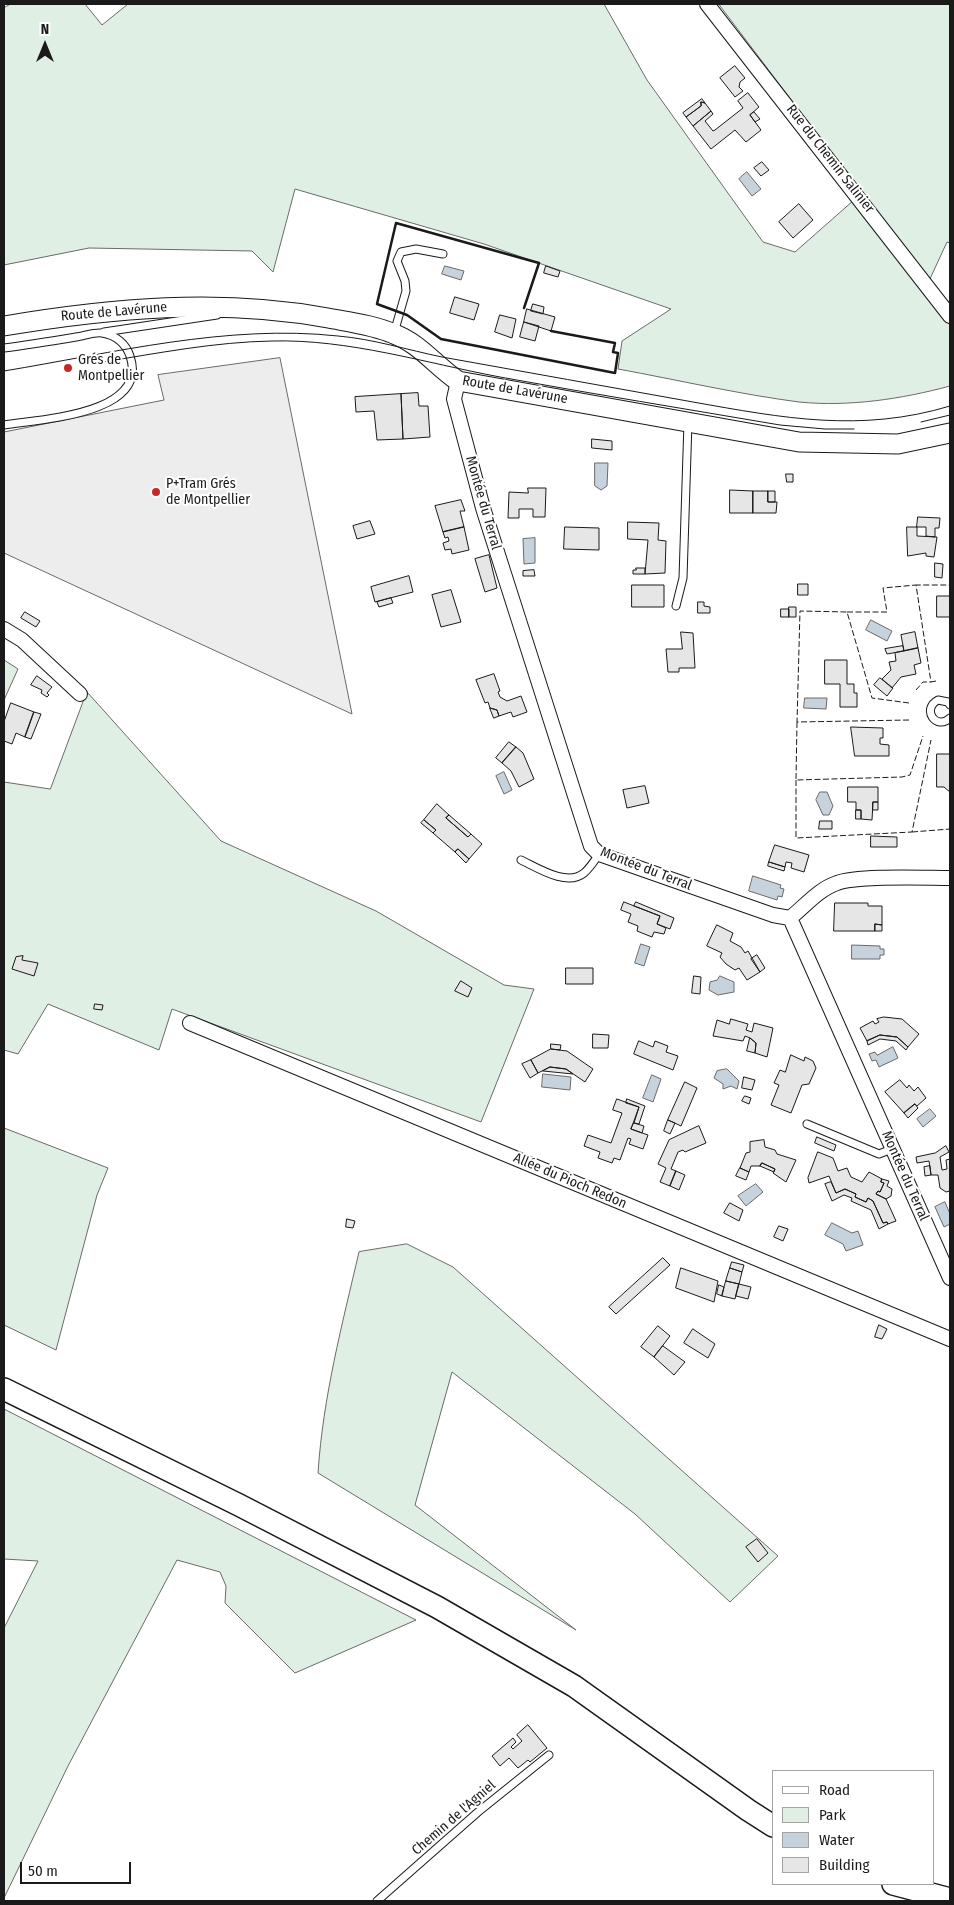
<!DOCTYPE html>
<meta charset="utf-8">
<style>
body{margin:0}
#map{position:relative;width:954px;height:1905px;overflow:hidden;background:#fff;font-family:"Fira Sans Condensed",sans-serif}
canvas{display:block}
.frame{position:absolute;inset:0;border:5px solid #1a1a1a;pointer-events:none}
.legend{position:absolute;left:772px;top:1770px;width:162px;height:115px;box-sizing:border-box;background:#fff;border:1px solid #a3a3a3;margin:0;padding:6px 9px;list-style:none;font-size:15px;color:#1a1a1a}
.legend li{display:flex;align-items:center;gap:10px;height:25px}
.legend b{width:25px;border:1px solid #a3a3a3}
.north{position:absolute;left:20px;top:20px;width:50px;height:50px;-webkit-text-stroke:4px #fff;paint-order:stroke;rotate:0deg;font-size:14px;font-weight:700;line-height:20px;text-align:center;color:#1a1a1a}
.north::after{content:'';display:block;margin:auto;width:18px;height:22px;background:#1a1a1a;clip-path:polygon(50% 0,100% 100%,50% 72%,0 100%)}
.scale{position:absolute;left:20px;top:1862px;width:111px;height:22px;box-sizing:border-box;border:2px solid #1a1a1a;border-top:0;padding-left:6px;font-size:15px;line-height:18px;white-space:nowrap;color:#1a1a1a;-webkit-text-stroke:4px #fff;paint-order:stroke}
</style>
<div id="map">
<canvas width="954" height="1905"></canvas>
<div class="frame"></div>
<ul class="legend">
<li><b style="height:6px;background:#fff"></b>Road</li>
<li><b style="height:14px;background:#e0efe3"></b>Park</li>
<li><b style="height:14px;background:#c6d2dc"></b>Water</li>
<li><b style="height:14px;background:#e6e6e6"></b>Building</li>
</ul>
<div class="north">N</div>
<div class="scale">50 m</div>
</div>
<script>
const ctx = document.querySelector('canvas').getContext('2d');
ctx.lineJoin = 'round';
function paint(path, color) { ctx.fillStyle = color; ctx.fill(path, 'evenodd'); }
function trace(path, color, width, dash) { ctx.strokeStyle = color; ctx.lineWidth = width; ctx.lineCap = dash ? 'butt' : 'round'; ctx.setLineDash(dash || []); ctx.stroke(path); }
function write(font, color, halo, rows, align = 'center') {
  ctx.font = font + ' "Fira Sans Condensed",sans-serif'; ctx.lineWidth = 4; ctx.setLineDash([]); ctx.textBaseline = 'middle'; ctx.strokeStyle = halo; ctx.fillStyle = color; for (const [text, x, y, turn = 0] of rows) {
    ctx.save(); ctx.translate(x, y); ctx.rotate((+turn || 0) * Math.PI / 180); ctx.textAlign = isNaN(turn) ? turn : align; if (halo) ctx.strokeText(text, 0, 0); ctx.fillText(text, 0, 0); ctx.restore();
  }
}
const green = new Path2D(`
 M11,4h74l17,21 26,-21h476l43,76 116,162 32,10 59,-52 96,125v61c-48,13 -101,21 -151,16 -61,-8 -121,-22 -181,-33l4,-28 49,-32 -187,-65 -189,-55 -22,83 -21,-21 -163,-3 -85,17v-257z
 M719,4h231v239l-3,-1 -18,39z
 M4,660l14,9 -14,31z
 M87,692l134,149 155,70 128,74 30,4 -53,133 -309,-113 -13,41 -111,-46 -30,50 -14,-4v-268l46,7z
 M4,1128l104,40 -11,27 -41,155 -52,-25z
 M407,1244l46,23 325,289 -48,46 -95,-88 -183,-142 -37,133 161,125 -258,-157c5,-76 24,-148 41,-221z
 M4,1409l412,211 -121,53 -70,-70 1,-17 -6,-14 -43,-12 -109,206 -64,132v-270l34,-67 -34,-2z`);
paint(green, '#e0efe3');
trace(green, '#6a6a6a', 1);
const parking = new Path2D(`
 M280,358l72,356 -348,-161v-121l160,-32 -6,-25z`);
paint(parking, '#ededed');
trace(parking, '#6a6a6a', 1);
const water = new Path2D(`
 M747,172l14,17 -9,7 -13,-17z
 M445,266l19,5 -3,9 -19,-6z
 M595,463h13l-1,23 -6,4 -6,-4z
 M535,538v25l-11,1 -1,-25z
 M871,620l21,11 -5,10 -21,-11z
 M805,698h22l-1,11 -22,-1z
 M504,772l8,18 -8,4 -8,-18z
 M820,792h7l6,14 -4,9h-6l-7,-15z
 M753,876l28,9 -1,3 4,1 -2,8 -4,-1 -1,4 -28,-9z
 M641,944l9,3 -6,19 -9,-3z
 M852,945l28,1v3h4v6h-4v4h-28z
 M720,976l14,6v10l-16,3 -9,-5 1,-8 7,-2z
 M893,1047l5,11 -19,9 -3,-7 -4,1 -3,-7 6,-2 2,3z
 M727,1069l12,12 -2,8 -6,-3 -8,3v-5l-9,-6 3,-7z
 M543,1074l28,3 -1,13 -28,-3z
 M652,1075l9,4 -8,23 -10,-4z
 M930,1109l6,7 -13,11 -6,-8z
 M756,1184l7,8 -17,14 -8,-10z
 M945,1202l5,12v10l-6,3 -9,-20z
 M832,1223l20,10 6,-2 5,14 -17,6 -3,-7 -18,-9z`);
paint(water, '#c6d2dc');
trace(water, '#6a6a6a', 1);
const building = new Path2D(`
 M735,66l10,12 -5,4 -1,5 4,4 -8,6 -15,-19z
 M748,93l11,14 -9,8 11,15 -15,12 -11,-12 -24,19 -18,-23 18,-15 2,3 -8,7 8,10 2,-1 28,-22 -5,-7z
 M702,99l3,4 -4,-1v4l-15,11 -3,-4z
 M701,102l4,1 6,8 -18,15 -7,-9 15,-11z
 M754,112l6,7 -5,3 -5,-7z
 M762,162l7,8 -8,6 -7,-8z
 M799,204l14,16 -20,18 -14,-16z
 M546,266l14,5 -2,6 -14,-4z
 M455,297l24,7 -5,16 -24,-7z
 M533,304l11,3 -1,7 -12,-3z
 M527,309l28,8 -4,14 -27,-9z
 M500,315l16,4 -4,19 -17,-6z
 M524,322l15,4 -4,15 -15,-4z
 M418,393l1,13h9l2,31 -27,2 -2,-45z
 M401,394l2,45 -26,1 -3,-29 -18,1 -1,-15z
 M592,439l20,2v9l-20,-2z
 M786,474h7v8h-6z
 M528,488h18l-1,29h-12v-8h-14v9h-11l1,-26 19,1z
 M730,490l23,1v22h-23z
 M753,491h15v11h9l-1,11h-23z
 M768,491h7v11h-7z
 M461,500l4,11h-5l4,16 -21,5 -8,-26z
 M918,517l22,1 -1,10h-4v9l-9,-1v-9h-9z
 M370,521l5,13 -18,5 -4,-13z
 M628,522l31,1 -1,17 8,1 -1,32 -20,1 3,-34 -20,-1z
 M464,527l5,23 -17,4 -1,-5 -6,1 -2,-7 6,-2 -1,-4 -3,1 -2,-6z
 M565,527l34,1v22l-35,-1z
 M907,527h10v9l20,1 -3,20 -8,-1v-3l-18,3z
 M489,555l8,33 -12,4 -10,-33z
 M935,563l8,1 -1,14 -7,-1z
 M636,568h9v6h-12v-4h3z
 M534,570l1,6h-12v-5z
 M409,576l4,16 -38,10 -4,-15z
 M798,584h10v11h-10z
 M632,585h32v22h-32z
 M451,590l10,32 -20,5 -9,-32z
 M937,596h13v21h-13z
 M391,598l2,5 -14,4 -2,-5z
 M698,602h6v4l6,1v6h-12z
 M789,607h7v10h-7z
 M781,609h8v8h-8z
 M25,612l15,9 -4,6 -15,-9z
 M681,632l12,1 2,35h-16v4h-11l-2,-23h16z
 M915,632l3,16 -14,3 -3,-16z
 M903,646l1,5 -17,3 -2,-5z
 M918,648l3,15 -7,2 2,9 -15,3 -9,11 -10,-9 9,-9 -2,-8 7,-1 -1,-8z
 M825,660h22v24h7v9h3v14h-17v-23h-15z
 M494,674l6,17 -2,1 2,5 7,4 14,-5 6,16 -14,5 -2,-5 -12,4 -2,-6 -7,-2 -2,-6 -3,1 -9,-23z
 M37,676l15,11 -5,6 2,2 -2,2 -6,-4 1,-3 -11,-5z
 M880,678l13,10 -6,8 -13,-11z
 M11,703l23,9 -9,25 -9,-4 -4,11 -8,-3v-19z
 M490,708l7,2 2,6 -5,2z
 M34,712l7,2 -10,25 -6,-2z
 M851,727l32,1v10h-3v6l9,1v11h-34z
 M509,742l7,5 -14,16 -6,-5z
 M516,747l7,6 11,26 -15,8 -8,-16 -9,-8z
 M937,754h13v38l-6,-5h-7z
 M645,786l4,17 -22,5 -4,-18z
 M848,787h30v15h-5l-1,18 -11,-1v-9h-5v-8h-8z
 M873,802h5v8h-5z
 M437,804l12,11 -3,3 22,19 3,-3 11,10 -13,15 -11,-10 -3,3 -22,-19 3,-3 -12,-10z
 M856,810h5v9h-5z
 M449,815l22,19 -3,3 -22,-19z
 M424,820l12,10 -3,3 -12,-10z
 M820,821h12v8h-13z
 M871,836l26,1v10h-26z
 M775,845l34,10 -5,17 -13,-4 1,-5 -6,-1 -1,5 -16,-5z
 M458,849l11,10 -3,4 -11,-11z
 M769,862l16,5 -1,4 -16,-5z
 M624,902l36,14 -3,8 9,4 -2,6 -10,-2 -2,5 -15,-6 1,-5 -10,-4 3,-8 -10,-4z
 M636,902l38,16 -4,11 -13,-5 3,-8 -26,-10z
 M835,903h33v3h14v19l-7,-1v7h-41z
 M875,924l7,1v6h-7z
 M717,925l16,8 -3,8 11,6 4,6 3,-2 12,21 -13,8 -8,-12 -4,2 -9,-6 -6,-7 2,-4 -15,-7z
 M757,955l8,13 -5,4 -9,-13z
 M23,956l-1,4 16,3 -4,13 -22,-7 4,-12z
 M566,968h27v16h-27z
 M694,976l7,1 -1,17 -8,-1z
 M461,981l11,7 -4,9 -13,-6z
 M95,1004l8,1 -1,5 -8,-1z
 M884,1017l18,2 17,15 -11,13 -11,-10 -17,-2 -13,6 -7,-13 13,-7 2,3 4,-2 -2,-3z
 M731,1019l17,5 -2,6 6,2 2,-9 19,5 -6,29 -12,-4 1,-10 -6,-5 -5,-2 -2,5 -30,-5 4,-16 12,4z
 M593,1034l16,1 -1,13h-15z
 M880,1035l17,2 11,10 -2,3 -10,-9 -16,-2 -12,6 -1,-4z
 M750,1038l6,5 -1,10 -8,-2z
 M639,1041l14,6 2,-6 13,5 -2,6 12,4 -5,14 -39,-16z
 M551,1044l10,1 -1,5 -9,-1z
 M551,1049l16,2 26,18 -8,13 -19,-13 -16,-2 -12,6 -7,-13z
 M791,1055l13,6 1,-4 8,4 3,7 -7,16 -7,1 -11,28 -20,-8 8,-20 -5,-2 6,-13 5,2z
 M531,1060l7,13 -8,5 -8,-14z
 M550,1067l16,2 7,5 -30,-3z
 M744,1077l11,3 -3,10 -10,-2z
 M900,1080l7,8 2,-3 5,6 4,-4 8,11 -9,8 -2,-2 -11,9 -19,-21z
 M685,1082l12,6 -16,38 -13,-6z
 M745,1096l6,2 -2,6 -7,-3z
 M617,1099l22,8 -8,22 17,6 -5,14 -14,-5 2,-5 -3,-1 -8,22 -6,-2 -2,5 -14,-5 2,-6 -16,-6 4,-11 23,8 11,-30 -9,-3z
 M627,1099l18,7 -6,18 -5,-1 5,-16 -13,-4z
 M915,1104l3,4 -10,10 -4,-5z
 M668,1120l7,3 -5,11 -6,-3z
 M634,1123l10,3 -2,7 -11,-4z
 M699,1126l7,17 -21,9 -2,-2 -5,2 -7,17 5,2 -6,15 -10,-4 6,-14 -8,-4 11,-24z
 M817,1137l19,8 -2,6 -19,-8z
 M764,1140l1,7 10,3 2,4 19,6 -10,22 -13,-9 2,-4 -13,-6 -2,3h-9l-2,6 -9,-4 6,-15 4,-1v-10z
 M946,1146l3,6 -9,5 2,13 5,-1 -1,-9 4,-1v32l-4,1 -6,-4 -2,-13h-7l-2,-14 -12,2 -1,-6 19,-4z
 M818,1152l15,6 5,13 9,-3 4,9 11,5 7,-10 13,7 -1,3 3,1 -4,9 -2,-1 -2,3 10,5 10,22 -8,3 -1,-2 -4,1 -10,-22 -5,-3 -2,4 -11,-5 1,-3 -11,-5 -9,4 -7,-17 -20,7 -1,-5z
 M762,1163l13,6 -1,3 -14,-6z
 M930,1166l1,9 -6,1 -1,-9z
 M740,1168l9,4 -3,8 -10,-4z
 M676,1171l9,4 -6,15 -9,-4z
 M882,1179l7,2 -2,5 5,3 -1,7 -5,3 -10,-5 2,-3 2,1 4,-9 -3,-1z
 M831,1182l5,11 9,-4 11,5 -1,3 11,5 2,-4 5,3 10,22 4,-1 1,2 -9,5 -8,-19 -20,-9 1,-3 -8,-3 -12,6 -7,-17z
 M730,1203l13,7 -4,11 -15,-8z
 M347,1219l8,2 -2,7 -7,-1z
 M779,1226l9,3 -5,12 -9,-4z
 M663,1258l7,7 -54,49 -7,-7z
 M732,1262l12,3 -2,7 -12,-4z
 M681,1268l37,13 -4,21 -38,-14z
 M730,1268l12,4 -3,12 -13,-3z
 M726,1281l13,3 -4,15 -13,-3z
 M739,1284l12,3 -3,12 -12,-3z
 M719,1285l5,2 -2,9 -5,-2z
 M879,1325l8,4 -5,10 -7,-2z
 M658,1326l12,10 -16,21 -13,-10z
 M693,1329l22,15 -7,14 -24,-15z
 M663,1346l22,16 -11,13 -20,-18z
 M757,1539l11,14 -10,9 -12,-15z
 M528,1725l19,23 -17,14 -2,-2 -10,8 -9,-10 -9,8 -8,-10 21,-18 3,4 -5,5 2,2 9,-8 -5,-6z`);
paint(building, '#e6e6e6');
trace(building, '#1a1a1a', 1);
const lane = new Path2D(`
 M104,332l113,-17
 M394,333l12,-42 -1,-10 -8,-20 4,-9 15,-3 27,5
 M4,348c24,-3 48,-7 72,-11 8,-1 18,-5 26,-4 14,2 24,11 28,23 20,59 -91,63 -126,69
 M676,606l7,-28 5,-156
 M950,705l-2,-3 -10,-2c-17,9 -2,31 12,18
 M521,860c17,8 46,27 63,13 6,-5 11,-13 15,-19
 M807,1124l72,30 13,-5
 M377,1901l101,-89 71,-57`);
const street = new Path2D(`
 M707,4l243,312
 M458,381l-4,18 29,109 108,338 8,8 174,61 17,3
 M4,629l18,11 58,54
 M790,918l160,360
 M790,918c15,-12 29,-29 47,-35 21,-8 88,-5 113,-5
 M190,1023l760,316`);
const secondary = new Path2D(`
 M4,326c107,-18 216,-28 324,-8 21,4 46,7 66,16 25,9 42,32 64,47l341,61 99,2 52,-11`);
const primary = new Path2D(`
 M4,1389l235,116 198,102 137,79 174,124 25,16
 M893,1884l57,15`);
trace(lane, '#1a1a1a', 9);
trace(street, '#1a1a1a', 16);
trace(secondary, '#1a1a1a', 21);
trace(primary, '#1a1a1a', 24);
trace(lane, '#fff', 7);
trace(street, '#fff', 14);
trace(secondary, '#fff', 19);
trace(primary, '#fff', 21);
trace(new Path2D(`
 M103,362c56,-9 112,-20 169,-21 77,-2 153,22 228,36 93,17 186,32 280,48l45,4h29
 M4,371c109,-18 223,-47 334,-35 35,3 70,14 104,21 84,15 167,30 251,45 90,16 168,31 257,4
 M921,422l29,-7`), '#1a1a1a', 1);
trace(new Path2D(`
 M847,612h40l-4,-24 33,-3
 M936,681l-5,1 -15,-97h34
 M949,681h1
 M916,690l7,-8h8
 M909,703l-37,-5 -25,-86 -47,-1 -3,111 112,-2
 M797,722l-1,58 106,-3 8,-2 13,-39
 M950,743v-19
 M796,780v58l116,-6 19,-92
 M912,832l38,-3`), '#1a1a1a', 1, [6, 2.5]);
trace(new Path2D(`
 M524,308l15,-45 -143,-40 -19,81 30,11 34,24 174,34 3,-20 -5,-1 2,-9 -64,-12`), '#1a1a1a', 2.5);
for (const [x, y, r, color] of [
 [68,368,5,"#c62828"],
 [156,492,5,"#c62828"]
]) { const dot = new Path2D(); dot.arc(x, y, r, 0, 2 * Math.PI); ctx.fillStyle = color; ctx.fill(dot); trace(dot, '#fff', 2); }
write('14px', '#1a1a1a', '#fff', [
 ["Rue du Chemin Salinier",830,159,52],
 ["Route de Lavérune",114,312,-5],
 ["Route de Lavérune",515,390,10],
 ["Montée du Terral",483,503,74],
 ["Montée du Terral",646,869,21],
 ["Montée du Terral",905,1176,66],
 ["Allée du Pioch Redon",570,1181,23],
 ["Chemin de l'Agniel",454,1818,-41]
]);
write('14px', '#1a1a1a', '#fff', [
 ["Grés de",78,360],
 ["Montpellier",78,376],
 ["P+Tram Grés",166,484],
 ["de Montpellier",166,500]
], 'left');
</script>
